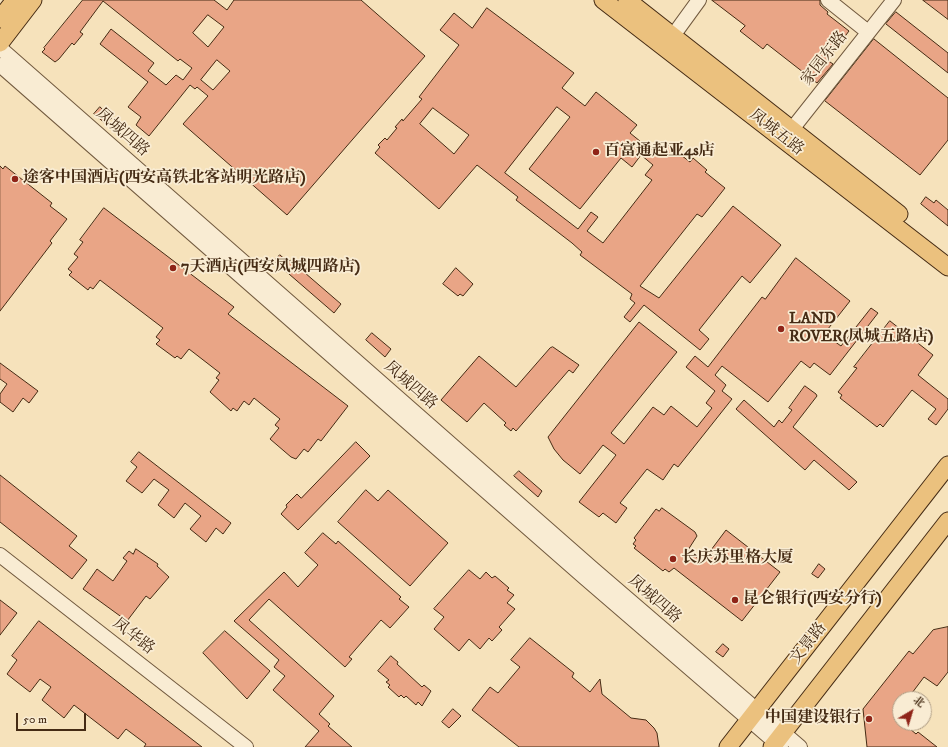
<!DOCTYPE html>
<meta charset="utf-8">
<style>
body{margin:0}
#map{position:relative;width:948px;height:747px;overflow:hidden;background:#f6e2bb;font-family:"IM FELL DW Pica","Noto Serif SC",serif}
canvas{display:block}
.north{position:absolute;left:892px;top:691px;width:40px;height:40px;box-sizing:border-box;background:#f9ecd3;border:1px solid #b19f87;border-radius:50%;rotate:38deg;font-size:11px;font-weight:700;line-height:16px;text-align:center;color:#452b14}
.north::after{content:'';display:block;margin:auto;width:14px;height:18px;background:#8f2418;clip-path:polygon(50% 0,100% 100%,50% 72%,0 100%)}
.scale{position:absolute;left:16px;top:713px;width:70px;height:18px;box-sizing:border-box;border:2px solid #452b14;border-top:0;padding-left:5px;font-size:12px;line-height:14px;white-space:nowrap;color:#452b14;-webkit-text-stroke:3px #f9ecd3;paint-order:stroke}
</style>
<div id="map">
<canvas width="948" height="747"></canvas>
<div class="north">北</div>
<div class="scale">50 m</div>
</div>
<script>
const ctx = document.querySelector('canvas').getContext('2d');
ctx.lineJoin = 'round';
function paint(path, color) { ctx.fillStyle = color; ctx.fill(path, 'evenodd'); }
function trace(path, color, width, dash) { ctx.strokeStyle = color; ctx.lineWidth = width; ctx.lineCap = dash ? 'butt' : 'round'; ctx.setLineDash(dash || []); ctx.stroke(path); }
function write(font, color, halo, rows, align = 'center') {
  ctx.font = font + ' "IM FELL DW Pica","Noto Serif SC",serif'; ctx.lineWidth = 3.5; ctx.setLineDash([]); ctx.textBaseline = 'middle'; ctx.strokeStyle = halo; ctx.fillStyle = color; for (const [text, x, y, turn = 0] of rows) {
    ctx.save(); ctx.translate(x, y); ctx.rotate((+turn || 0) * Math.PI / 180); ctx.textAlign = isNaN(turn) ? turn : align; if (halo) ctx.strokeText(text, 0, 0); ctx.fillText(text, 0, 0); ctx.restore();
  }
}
const building = new Path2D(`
 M83,0h131l13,10 7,-10h127l64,56 -138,159 -104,-91 25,-28 -11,-9 -2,2 -5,-4 -41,51 -13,-11 5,-8 -13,-10 20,-25 -48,-38 11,-15 43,34 -6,8 18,14 10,-10 7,5 9,-12 -12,-9 -2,2 -75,-60 -23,31 3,2 -9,11 -2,-2 -13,16 -4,3 -13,-10 3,-3 -1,-1zM208,15l16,12 -16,20 -15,-14zM217,60l13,11 -17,19 -12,-10z
 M712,0h108v5l8,7 -1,2 22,17 -22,29 6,4 -16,19 -50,-39 -4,5 -23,-18 5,-5z
 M923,0h25v19z
 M487,8l87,65 -12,15 23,18 11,-14 41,33 -7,8 21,17 5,-6 8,6 4,-5 22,17 3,-4 14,12 -2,2 20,16 -23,29 -5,-3 -57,72 19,12 74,-92 48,39 -31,38 -8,-7 -43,54 10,9 -9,11 -56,-45 -14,17 -6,-5 11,-14 -5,-4 2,-5 -52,-39 2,-3 -10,-9 -56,-43 2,-3 -41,-32 -38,44 -64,-56 5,-6 -2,-2 7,-7 2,2 10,-12 -2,-1 7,-8 1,2 19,-22 -3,-2 40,-52 -19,-15 14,-17 18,15zM557,107l13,10 -41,52 51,40 41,-51 11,9 9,-12 12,10 -8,10 7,5 -49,63 -16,-12 11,-14 -7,-5 -13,17 -73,-56zM433,108l36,27 -15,19 -34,-30z
 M896,12l52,41v20l-62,-49z
 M874,39l74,59v42l-28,35 -95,-74z
 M100,107l12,11 -6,6 -12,-10z
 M0,166l3,3 2,-3 47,37 -2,3 17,13 -17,22 2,2 -52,68z
 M926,197l8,6 2,-3 12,10v16l-27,-22z
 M104,208l130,99 -6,7 120,92 -27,35 -3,-2 -10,13 -4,-3 -8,10 -5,-2 -21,-18 9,-11 -4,-3 5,-6 -26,-21 -5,7 -5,-4 -7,10 -4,-3 -2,3 -21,-19 9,-12 -3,-2 4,-5 -31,-24 -8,10 -4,-3 -2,2 -19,-14 4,-4 -4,-3 7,-9 -63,-48 -7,9 -3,-2 -2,3 -19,-15 3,-3 -4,-3 10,-12 -4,-3 9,-12 -3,-2z
 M280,255l8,7 2,-2 51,44 -7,9 -60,-52z
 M796,258l54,43 -26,33 17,12 30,-38 7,5 -48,62 -16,-12 -4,5 -9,-7 -33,41 -46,-36 -7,9 11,10 -4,6 10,8 -54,68 -4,-3 -11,16 -16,-11 -27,34 7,5 -11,15 -13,-10 -4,4 -20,-15 37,-47 -13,-10 -23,29 -17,-14 -9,-11 -6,-12 91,-115 38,30 -66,81 13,11 29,-37 11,8 7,-9 26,21 15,-19 -6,-5 9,-12 -29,-24 9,-11 13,11 54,-70 3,2z
 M456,268l17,16 -10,12 -3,-2 -2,2 -15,-12z
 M890,321l43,34 -15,20 30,24v10l-12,16 -8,-6 8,-10 -24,-19 -29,37 -3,-3 -3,3 -37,-29 2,-3 -4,-3 19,-24 -3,-1z
 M372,333l19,16 -6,8 -19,-17z
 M553,347l26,18 -6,8 -4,-3 -53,61 -3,-3 -2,3 -7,-6 2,-2 -22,-20 -17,19 -26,-22 38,-44 37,31 34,-39z
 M0,363l38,28 -9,12 -6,-5 -10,14 -13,-10v-8l7,-10 -7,-5z
 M805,386l11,8 1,2 -24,31 64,55 -8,8 -35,-30 -9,10 -69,-61 8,-9 30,27 5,-7 3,3 10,-13 -3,-2z
 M356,442l14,14 -72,74 -17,-16 6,-7 -1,-2 11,-11 4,4z
 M139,452l92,71 -8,11 -7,-6 -10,14 -16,-13 11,-13 -16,-13 -11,15 -16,-13 11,-15 -15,-11 -12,14 -16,-12 11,-14 -6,-5z
 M519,471l23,20 -4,6 -24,-21z
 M0,475l77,61 -8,10 18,14 -15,19 -72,-57z
 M366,490l12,11 10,-11 60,53 -38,43 -72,-64z
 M662,508l33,24 2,4 -9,14 14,12 24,-32 54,42 -38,49 -68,-53 -5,4 -4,-3 -2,2 -29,-23 2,-2 -3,-2 3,-4 -2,-2 22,-29 3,2z
 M323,533l13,11 2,-3 63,56 -2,2 10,8 -19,21 -9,-8 -32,37 3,2 -7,8 -76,-68 -20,21 85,76 -15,18 11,10 -2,2 24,21h-47l14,-16 -46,-41 12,-14 -11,-9 5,-7 -45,-39 50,-49 14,15 20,-22 -13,-12z
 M136,549l22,15 -1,2 12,11 -19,22 -4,-3 -19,25 -44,-32 14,-20 16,12 14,-20 -4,-3 6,-7 4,3z
 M819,564l6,5 -7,9 -6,-4z
 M469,570l11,9 6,-7 6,6 3,-2 14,12 -2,2 7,5 -7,8 8,6 -16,18 3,3 -10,11 -3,-3 -9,11 -11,-10 -10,12 -25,-22 10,-12 -10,-8z
 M0,600l17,13 -17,22z
 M39,621l107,83 56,43h-58l2,-3 -20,-15 -8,10 -44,-34 -10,13 -22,-18 9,-13 -11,-8 -10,13 -13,-10 -10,-8 10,-14 -5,-4z
 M948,627v45l-11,14 -13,-9 -12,16 7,6h-19v24h3l13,11 2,-2 19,15h-70l-4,-38 46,-58 4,3 20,-24z
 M225,631l45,40 -23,28 -44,-46z
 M530,638l44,35 -2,4 18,15 10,-13 2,15 29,24 15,2 8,8 3,5 2,14h-140l-47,-37 18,-23 8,6 22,-26 -9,-7z
 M723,644l6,5 -6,8 -7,-5z
 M391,656l7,6 -1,2 25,23 2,-2 7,6 -9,15 -4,-4 -2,3 -10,-9 -2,2 -3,-3 -2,2 -11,-10 2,-2 -4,-3 3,-2 -11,-9z
 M453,709l8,7 -12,12 -7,-6z`);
paint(building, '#e9a586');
trace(building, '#452b14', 1);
const minor = new Path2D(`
 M828,0l40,32
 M667,44l32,-44
 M0,48l593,521 207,178
 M0,65l585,513 196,169
 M785,138l109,-138
 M0,555l246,192`);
const major = new Path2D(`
 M603,0l345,267
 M627,0l272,214
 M0,19l15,-19
 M0,43l33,-43
 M728,747l220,-282
 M772,747l176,-226`);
trace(minor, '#71593e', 16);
trace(major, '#452b14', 19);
trace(minor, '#f9ecd3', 14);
trace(major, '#ebc17e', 17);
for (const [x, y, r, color] of [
 [596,152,4,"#8f2418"],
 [15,179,4,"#8f2418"],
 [173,268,4,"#8f2418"],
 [781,329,4,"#8f2418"],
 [673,559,4,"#8f2418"],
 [735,600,4,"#8f2418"],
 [869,719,4,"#8f2418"]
]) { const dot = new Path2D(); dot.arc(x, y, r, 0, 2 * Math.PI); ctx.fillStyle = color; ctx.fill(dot); trace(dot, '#f9ecd3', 1.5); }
write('16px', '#452b14', '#f9ecd3', [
 ["家园东路",825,59,-52],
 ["凤城四路",122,133,41],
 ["凤城五路",776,133,38],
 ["凤城四路",410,386,41],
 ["凤城四路",654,600,41],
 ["凤华路",133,637,38],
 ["文景路",809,644,-52]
]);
write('bold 16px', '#452b14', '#f9ecd3', [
 ["百富通起亚4s店",604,152],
 ["途客中国酒店(西安高铁北客站明光路店)",23,179],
 ["7天酒店(西安凤城四路店)",181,268],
 ["LAND",789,320],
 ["ROVER(凤城五路店)",789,338],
 ["长庆苏里格大厦",681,559],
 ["昆仑银行(西安分行)",743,600],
 ["中国建设银行",861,719,"right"]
], 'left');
</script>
